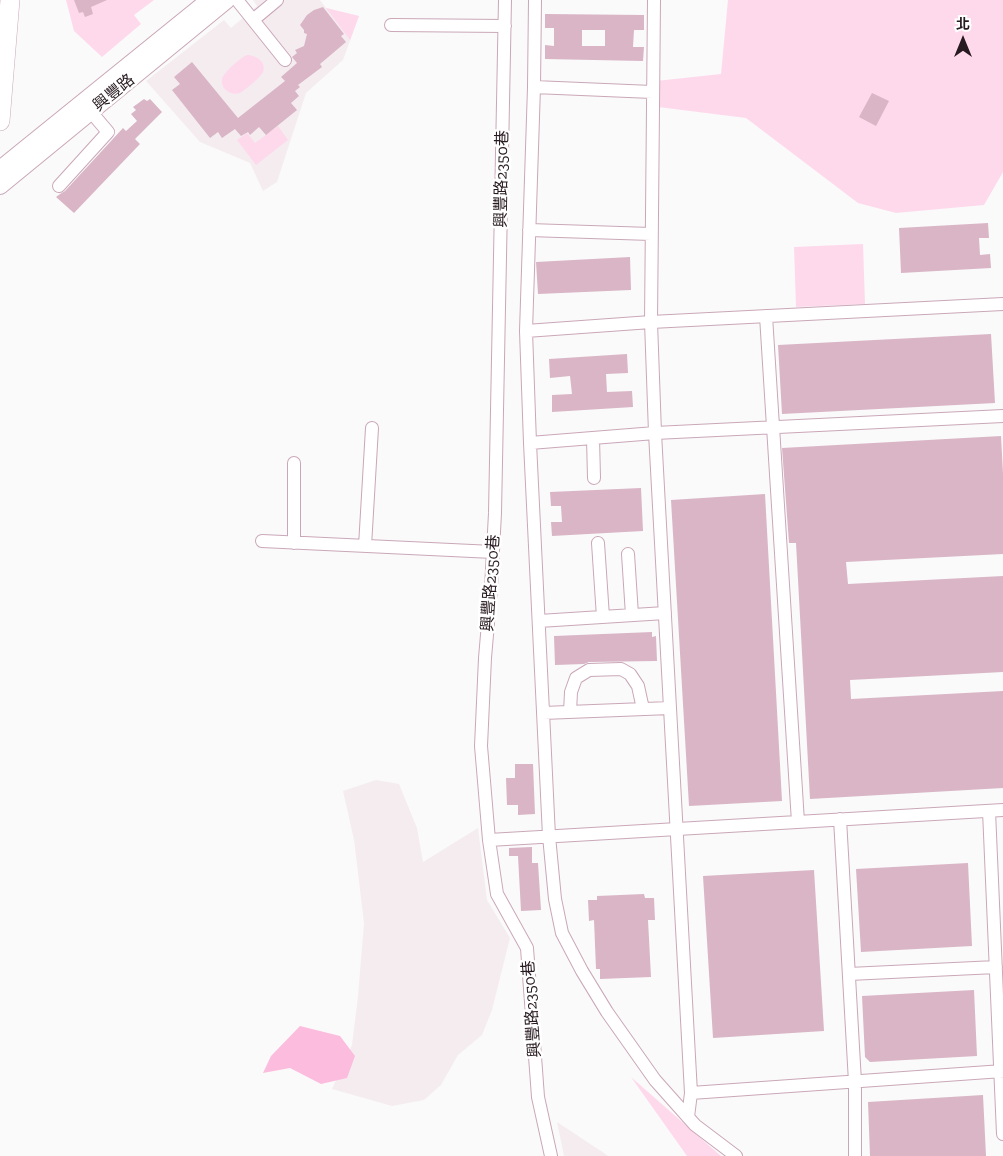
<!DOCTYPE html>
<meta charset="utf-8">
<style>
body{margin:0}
#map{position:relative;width:1003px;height:1156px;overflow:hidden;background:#fafafa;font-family:"Zilla Slab","Noto Sans TC",serif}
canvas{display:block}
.north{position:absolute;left:938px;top:15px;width:50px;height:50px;-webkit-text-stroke:4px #fff;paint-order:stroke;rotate:0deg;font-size:14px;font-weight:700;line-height:20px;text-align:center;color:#271a20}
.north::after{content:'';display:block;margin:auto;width:18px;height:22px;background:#271a20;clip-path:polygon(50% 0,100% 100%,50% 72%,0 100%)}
</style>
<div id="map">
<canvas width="1003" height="1156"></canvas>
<div class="north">北</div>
</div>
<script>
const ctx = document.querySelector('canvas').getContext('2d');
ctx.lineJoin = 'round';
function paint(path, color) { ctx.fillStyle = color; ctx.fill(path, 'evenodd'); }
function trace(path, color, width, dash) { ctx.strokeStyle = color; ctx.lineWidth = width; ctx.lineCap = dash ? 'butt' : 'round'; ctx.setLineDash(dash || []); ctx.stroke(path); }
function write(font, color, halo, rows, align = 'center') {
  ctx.font = font + ' "Zilla Slab","Noto Sans TC",serif'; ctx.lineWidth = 5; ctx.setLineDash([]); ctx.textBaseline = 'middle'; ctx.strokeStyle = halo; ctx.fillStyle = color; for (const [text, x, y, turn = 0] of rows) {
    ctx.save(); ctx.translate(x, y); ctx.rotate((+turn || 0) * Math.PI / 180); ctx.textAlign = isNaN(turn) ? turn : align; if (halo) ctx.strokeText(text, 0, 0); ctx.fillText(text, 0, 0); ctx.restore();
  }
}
paint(new Path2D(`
 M253,0h67l6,8 33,8 -16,44 -37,33 -29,89 -14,9 -13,-28 -50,-21 -54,-61 78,-61 7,8 26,-22z
 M376,780l23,4 18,44 6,34 55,-34 9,72 23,38 -18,72 -10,25 -24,20 -17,30 -17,15 -32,6 -60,-17 20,-44 6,-49 6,-73 -10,-83 -11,-49z
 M557,1122l47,31 4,3h-44z`), '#f5ecf0');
paint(new Path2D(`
 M66,0h88l-20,15 7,9 -39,33 -28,-26z
 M728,0h275v172l-19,33 -88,8 -38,-10 -112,-85 -88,-11 -2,-26 65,-7z
 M326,8l33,8 -9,24z
 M247,55c9,0 20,7 16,17 -2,5 -19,19 -23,21 -9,3 -20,-4 -18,-14 2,-7 18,-21 25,-24z
 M278,126l10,14 -32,25 -19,-25 10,-7 8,10z
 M863,244l2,60 -69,3 -2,-60z
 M631,1077l90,79h-34z`), '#fed9eb');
paint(new Path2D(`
 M300,1026l40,10 15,20 -8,22 -26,6 -31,-16 -27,5 8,-17z`), '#fcbcdd');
paint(new Path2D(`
 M74,0h33l-16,7 2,7 -8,3 -2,-5 -4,1z
 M323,7l21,27 -3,2 5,6 -26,22 2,3 -24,18 2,2 -5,4 4,5 -8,7 6,7 -31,25 -7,-8 -9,8 -2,-3 -7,4 -6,-7 -13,9 -4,-6 -8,6 -38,-48 8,-6 -6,-7 18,-15 46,56 47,-37 -4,-4 16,-14 -5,-6 5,-4 -2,-3 9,-4 3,-12 -3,-1v-3l-4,-5 7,-10 7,-5z
 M545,14l99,1v15h-10l-1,17h11l-1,14 -98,-2v-14l9,1v-18h-9zM582,30h23v16h-23z
 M872,93l17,8 -13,25 -17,-9z
 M144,99l3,2 3,-2 12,13 -27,27 5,5 -66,69 -18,-16 4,-3 5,-3 58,-63 3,3 11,-10 -6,-7 5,-4 -3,-3z
 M988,223l1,15h-10l1,17 10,-1 1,14 -90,5 -2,-45z
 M630,257l1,33 -93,4 -2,-32z
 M991,334l4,69 -213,11 -4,-69z
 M627,354l1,19 -22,1 1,18 25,-1 1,16 -81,5v-17l20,-1 -2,-18 -20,2 -1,-19z
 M1001,436l2,38v80l-157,8 2,22 155,-8v96l-153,8 1,19 152,-8v97l-193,11 -14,-256h-7l-7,-95z
 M641,488l2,43 -91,5 -1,-14h11l-1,-16h-10l-1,-14z
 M765,494l17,307 -93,5 -18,-306z
 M652,632v5l4,-1 1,25 -68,1 -5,2 -29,1 -1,-29z
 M515,764h18l2,50 -17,1v-10h-11l-1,-27h9z
 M532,847v16h6l3,47 -20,1 -3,-55h-9v-8z
 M968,863l4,83 -111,6 -5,-83z
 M814,870l10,161 -111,7 -10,-162z
 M644,894l1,4h9l1,22h-7l3,57 -51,2v-10h-4l-2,-49 -5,1 -1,-21h9v-4z
 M974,990l3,66 -107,6 -5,-5 -3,-61z
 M983,1095l3,61h-116l-2,-54z`), '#d9b5c6');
const minor = new Path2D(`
 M237,0l48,60
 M505,0l-10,513 -4,75 -6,70 -4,88 8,94 8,54 30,54 11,149 13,59
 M535,0l-1,87 -8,244 4,112 19,393 6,63 7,34 20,38 25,41 48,68 40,45 41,31
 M654,0l-3,322 4,111 36,660 -3,24
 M253,20l24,-20
 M391,25l114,1
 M534,87l118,5
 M59,186l49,-54 -22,-26
 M529,230l122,4
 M766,316l32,506
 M526,331l125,-9 352,-18
 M593,438l1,40
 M530,443l125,-10 348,-17
 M294,463v80
 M262,541l231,11
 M598,543l5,74
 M365,546l7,-118
 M628,554l4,61
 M539,621l126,-8
 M570,712l1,-20 5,-14 13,-8 32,-1 9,5 8,12 5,23
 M543,713l127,-5
 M989,811l14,323
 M840,819l15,263v74
 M489,840l514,-30
 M849,974l147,-7
 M691,1093l312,-22`);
const major = new Path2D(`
 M0,169l209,-169
 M0,186l227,-186`);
const highway = new Path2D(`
 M0,121l10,-121`);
trace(minor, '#caa7b8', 14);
trace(major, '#caa7b8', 18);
trace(highway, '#caa7b8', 20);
trace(minor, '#fff', 12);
trace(major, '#fff', 16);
trace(highway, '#fff', 19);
write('16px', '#271a20', '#fff', [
 ["興豐路",114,93,-39],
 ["興豐路2350巷",502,179,-89],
 ["興豐路2350巷",491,583,-86],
 ["興豐路2350巷",532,1009,-94]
]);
</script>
